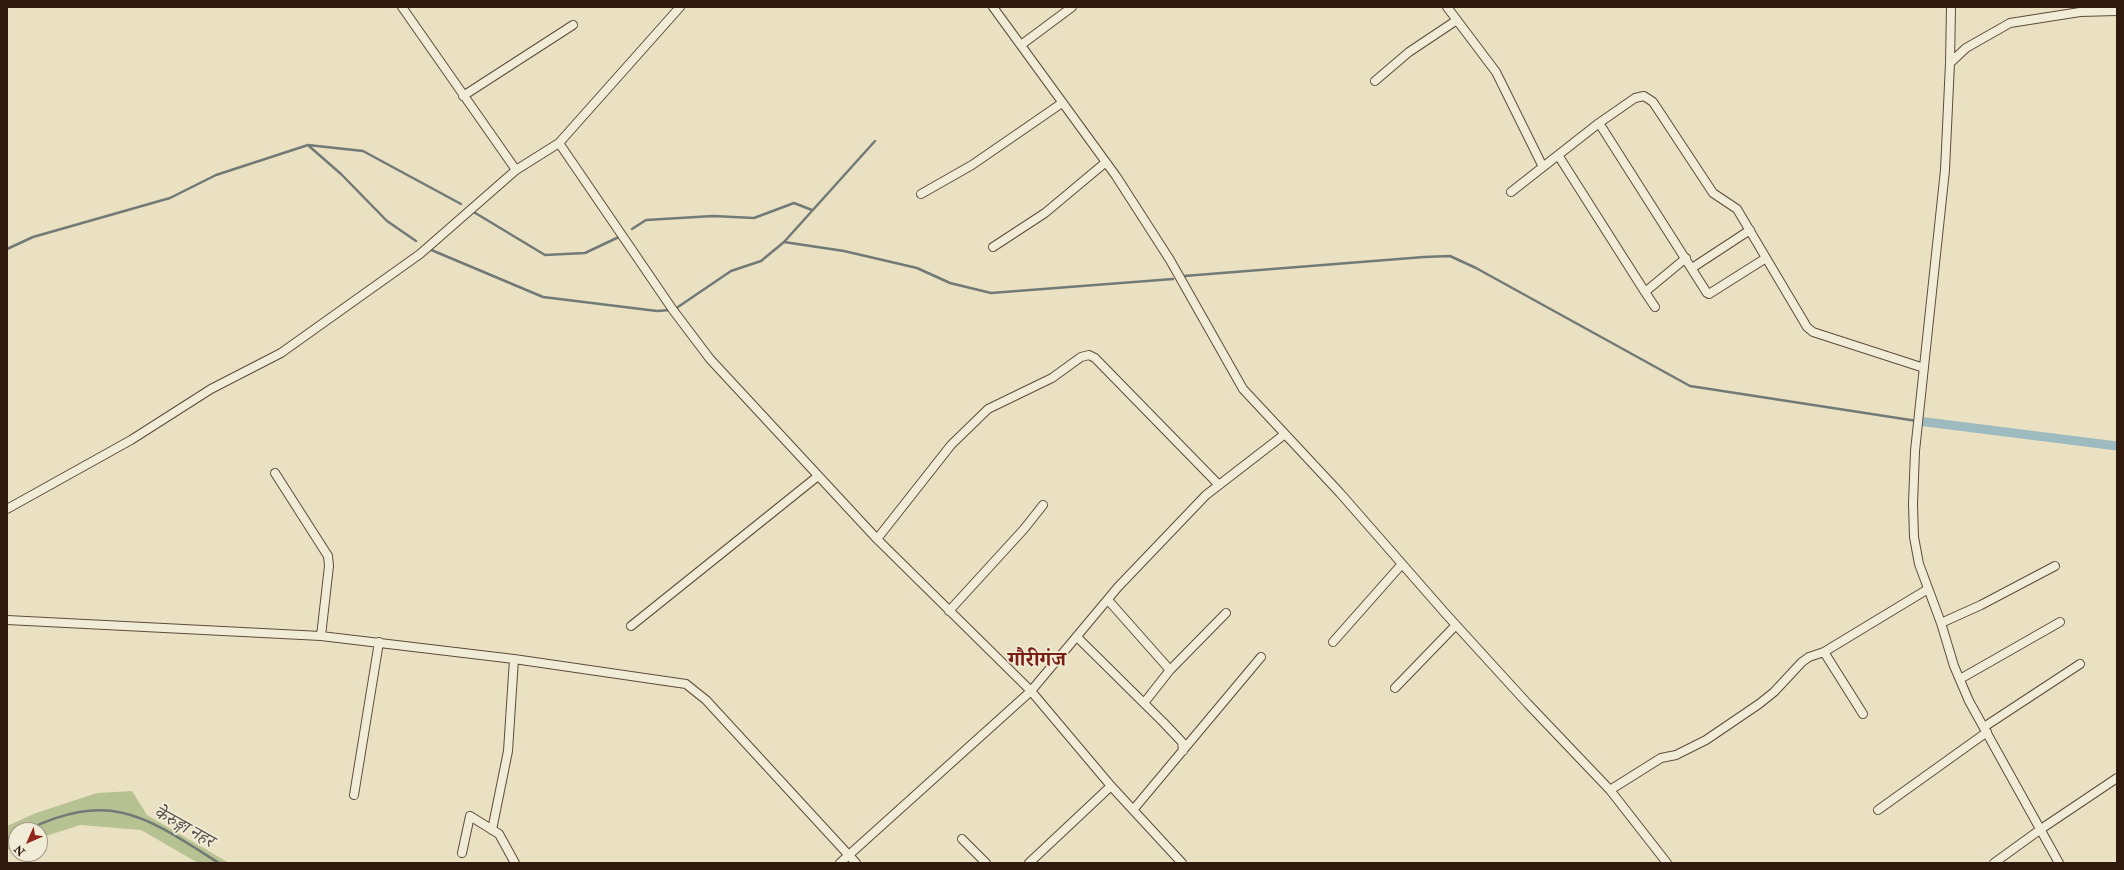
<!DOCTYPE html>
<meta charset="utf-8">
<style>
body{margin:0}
#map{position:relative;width:2124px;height:870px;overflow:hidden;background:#eae1c2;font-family:"IM FELL Double Pica",serif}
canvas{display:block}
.frame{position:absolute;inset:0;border:8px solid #2f190d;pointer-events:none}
.north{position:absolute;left:8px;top:822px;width:40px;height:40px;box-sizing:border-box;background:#f1ecd7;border:1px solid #a39886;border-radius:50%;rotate:225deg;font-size:11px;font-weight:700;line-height:16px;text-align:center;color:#2f190d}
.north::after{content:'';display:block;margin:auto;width:14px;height:18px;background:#8f2418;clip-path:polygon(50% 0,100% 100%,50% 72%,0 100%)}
</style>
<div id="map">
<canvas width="2124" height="870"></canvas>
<div class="frame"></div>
<div class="north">N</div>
</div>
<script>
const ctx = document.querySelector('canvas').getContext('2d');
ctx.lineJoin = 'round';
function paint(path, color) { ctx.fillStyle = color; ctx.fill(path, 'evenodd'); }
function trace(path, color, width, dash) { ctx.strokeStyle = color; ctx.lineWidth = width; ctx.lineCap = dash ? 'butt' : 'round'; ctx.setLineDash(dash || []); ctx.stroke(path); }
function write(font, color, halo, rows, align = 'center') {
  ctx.font = font + ' "IM FELL Double Pica","Noto Serif Devanagari",serif'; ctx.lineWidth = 3.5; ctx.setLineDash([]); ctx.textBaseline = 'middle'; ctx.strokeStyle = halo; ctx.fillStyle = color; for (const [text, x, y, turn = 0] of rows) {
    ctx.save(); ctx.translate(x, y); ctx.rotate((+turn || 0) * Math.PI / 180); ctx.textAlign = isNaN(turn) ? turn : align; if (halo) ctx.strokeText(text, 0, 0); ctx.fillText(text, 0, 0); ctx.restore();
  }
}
paint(new Path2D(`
 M132,791l15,24 82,48h-31l-57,-33 -61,-5 -40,13v-8h-24v17l-9,3v-24l29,-13 61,-20z`), '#b7c293');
trace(new Path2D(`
 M309,146l32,28 46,47 29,20
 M472,211l73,44 40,-2 36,-17
 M632,229l14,-9 67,-4 41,2 40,-15 18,7
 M784,242l60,9 73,17 33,15 41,10 182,-14
 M7,249l26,-12 137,-39 46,-23 92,-30 55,6 98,53
 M429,249l114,48 114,14 13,-1
 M1184,276l240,-19 26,-1 26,12 214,118 227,35
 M675,309l56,-38 30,-10 23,-19 91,-101
 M27,830c85,-41 120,-12 192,33
 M7,839l9,-4`), '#717a77', 2.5);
trace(new Path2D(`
 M1918,421l199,25`), '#9dbbbe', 9);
const minor = new Path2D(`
 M402,7l114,163 43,-27 114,167 37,49 167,180 154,152 80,95 71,77
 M993,7l123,169 54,84 73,129 97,104 105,120 83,91 82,86 57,73
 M1447,7l49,65 47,95
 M1951,7l-1,56 -5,107 -30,281 -2,53 1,33 5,27 22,59 13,43 15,35 90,162
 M1021,45l51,-38
 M1950,63l16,-15 44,-25 70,-11 37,-1
 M1375,81l34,-29 48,-32
 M463,96l110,-71
 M1599,123l108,170 2,1 57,-36
 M559,143l121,-136
 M1558,155l87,137 41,-34
 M1511,192l88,-69 36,-25 9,-2 9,6 60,91 24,16 70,118 6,5 111,36
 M921,194l51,-29 90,-62
 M993,247l52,-34 61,-51
 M1692,268l58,-38
 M1645,292l10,15
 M275,473l53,83 1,10 -8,70
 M7,509l124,-69 80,-51 70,-36 139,-99 96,-84
 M877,539l74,-94 37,-36 64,-31 29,-21 8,-2 6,3 124,127
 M1108,600l62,70 -26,33
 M949,611l75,-82 19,-24
 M7,620l314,16 193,23 172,25 20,16 150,163
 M1941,623l40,-18 74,-39
 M631,626l187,-150
 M1077,637l86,85 19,20 1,9
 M1333,642l69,-78
 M1824,652l39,62
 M1170,670l56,-57
 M1960,679l100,-57
 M1395,688l61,-63
 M1984,727l96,-63
 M1610,790l51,-32 15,-3 30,-15 53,-36 15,-12 28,-30 7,-5 15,-5 104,-63
 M354,795l25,-153
 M1133,810l128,-153
 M1878,810l109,-78
 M492,830l16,-79 6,-92
 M962,839l24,24
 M462,853l8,-37 29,18 16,29
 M840,863l191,-172 87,-104 88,-92 79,-61
 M1029,863l82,-77
 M1994,863l47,-34 76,-51`);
trace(minor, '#5e4b3a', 10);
trace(minor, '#f1ecd7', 8);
write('italic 18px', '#56524b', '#f1ecd7', [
 ["केेरुङ्गा नहर",183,828,29]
]);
write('bold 21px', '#7a1f14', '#f1ecd7', [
 ["गौरीगंज",1037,661]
]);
</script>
